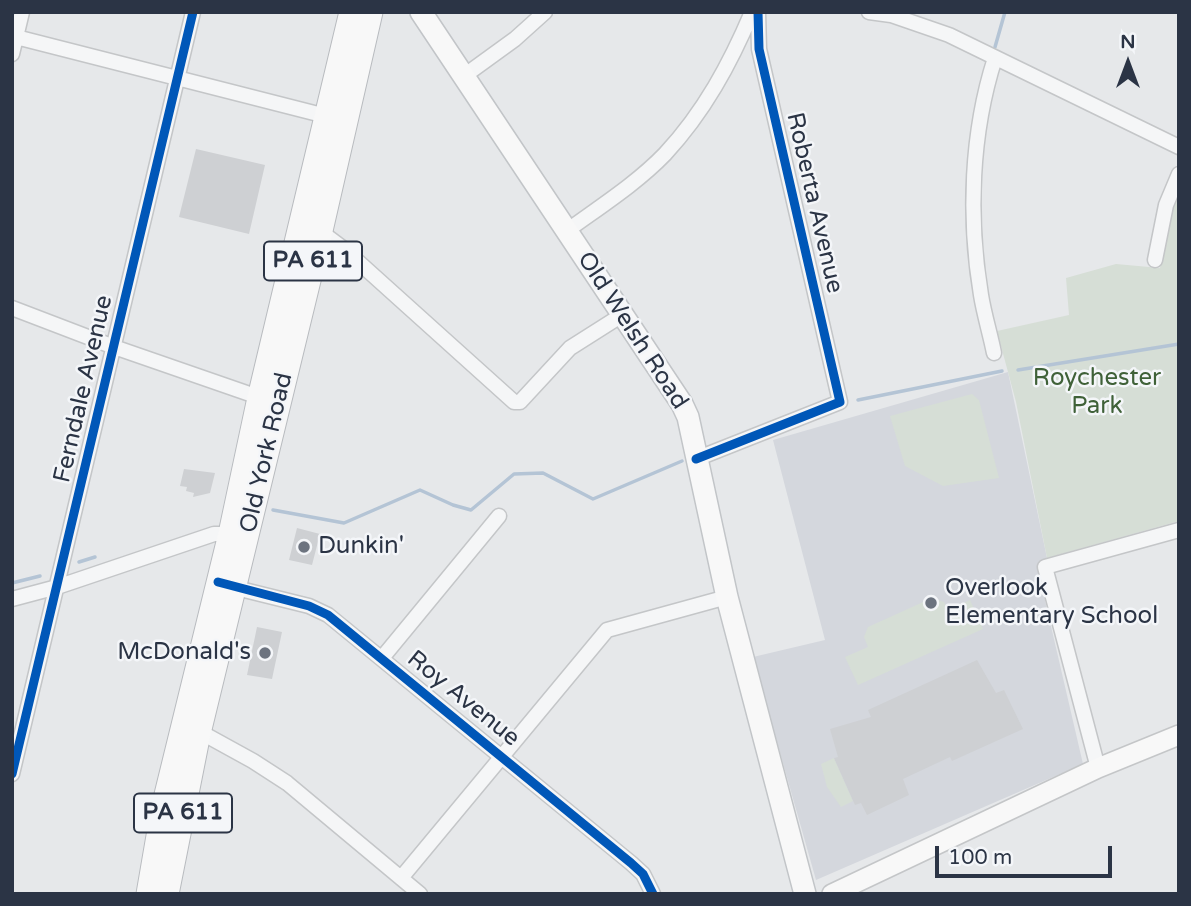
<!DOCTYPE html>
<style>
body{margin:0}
#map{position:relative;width:1191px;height:906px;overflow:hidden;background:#e6e8ea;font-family:"Varela Round",sans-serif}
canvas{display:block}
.frame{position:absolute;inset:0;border:14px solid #2b3445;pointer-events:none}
.north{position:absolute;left:1093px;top:28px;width:70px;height:70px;-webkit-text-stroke:5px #f4f6f9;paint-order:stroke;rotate:0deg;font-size:19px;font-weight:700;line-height:28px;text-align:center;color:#2b3445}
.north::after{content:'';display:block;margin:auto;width:24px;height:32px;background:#2b3445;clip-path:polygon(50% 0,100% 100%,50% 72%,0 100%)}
.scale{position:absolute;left:935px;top:846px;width:177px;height:32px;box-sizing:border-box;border:4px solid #2b3445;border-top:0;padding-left:9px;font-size:21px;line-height:24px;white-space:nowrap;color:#2b3445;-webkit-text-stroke:5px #f4f6f9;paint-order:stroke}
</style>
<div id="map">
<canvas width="1191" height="906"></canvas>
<div class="frame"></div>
<div class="north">N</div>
<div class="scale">100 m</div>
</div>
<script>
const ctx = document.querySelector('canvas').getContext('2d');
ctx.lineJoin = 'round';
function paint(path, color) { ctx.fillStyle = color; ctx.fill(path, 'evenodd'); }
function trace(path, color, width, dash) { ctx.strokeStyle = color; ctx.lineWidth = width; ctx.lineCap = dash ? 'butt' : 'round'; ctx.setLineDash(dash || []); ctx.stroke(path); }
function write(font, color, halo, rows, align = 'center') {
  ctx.font = font + ' "Varela Round",sans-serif'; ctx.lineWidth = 5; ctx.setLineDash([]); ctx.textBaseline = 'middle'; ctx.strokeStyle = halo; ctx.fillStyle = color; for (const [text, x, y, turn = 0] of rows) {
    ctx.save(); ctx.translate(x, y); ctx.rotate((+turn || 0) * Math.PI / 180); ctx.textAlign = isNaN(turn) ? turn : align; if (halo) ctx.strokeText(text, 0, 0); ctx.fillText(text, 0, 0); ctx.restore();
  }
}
paint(new Path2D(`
 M1008,372l39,186 -10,8 46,198 -267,116 -63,-223 72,-17 -52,-200z`), '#d4d7dd');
paint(new Path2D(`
 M1179,189v332l-132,37 -31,-156 -19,-71 72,-16 -3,-37 50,-14 44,4 11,-62z
 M972,394l7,6 20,78 -56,8 -38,-20 -15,-50z
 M932,598l12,4 4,8 22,-10 13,29 -125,56 -13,-28 23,-10 -4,-10 4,-10z
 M834,758l19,43 -12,6 -14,-20 -6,-23z`), '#d6ded6');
trace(new Path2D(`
 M995,47l10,-35
 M1018,370l161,-26
 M858,400l144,-29
 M273,510l71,13 76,-33 33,15 18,5 43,-36 29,-1 50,26 89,-38
 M79,562l16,-5
 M12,583l28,-7`), '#b4c4d5', 3.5);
paint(new Path2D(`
 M196,149l69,16 -16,69 -70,-17z
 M184,469l31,4 -5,20 -17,4 1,-4 -8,-2 1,-4 -7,-1z
 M297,528l23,6 -8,31 -23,-5z
 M257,627l25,5 -10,47 -25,-4z
 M977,660l19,33 8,-3 19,39 -71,32 -2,-4 -47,22 6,16 -42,20 -6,-12 -6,2 -21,-47 4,-1 -8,-28 41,-12 -3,-7z`), '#ced0d3');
const minor = new Path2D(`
 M869,12l22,3 58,20 230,112
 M16,37l310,79
 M12,54l10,-42
 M464,76l51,-37 30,-27
 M568,230c33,-24 69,-47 97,-76 39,-42 65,-90 87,-142
 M313,233l15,4 16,12 170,153h6l50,-54 52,-33
 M1155,260l11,-55 13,-31
 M12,308l102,39 153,53
 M994,353c-4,-20 -10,-39 -13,-58 -13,-78 -10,-162 14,-237
 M696,459l144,-57 -81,-353 -1,-37
 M228,586l81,20 19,9 303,248 12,11 10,20
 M12,599l45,-12 157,-53h16
 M382,658l117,-142
 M193,728l60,33 34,22 133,111
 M1098,768l-53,-201 134,-37
 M12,774l181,-762
 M401,878l206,-248 120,-33`);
const secondary = new Path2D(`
 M832,894l266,-126 81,-33`);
const primary = new Path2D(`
 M421,12l261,392 6,13 39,180 78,297`);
const trunk = new Path2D(`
 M148,894l15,-87 67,-273 29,-136 92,-386
 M167,894l32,-161 121,-498 51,-223`);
trace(minor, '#c4c6c8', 17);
trace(secondary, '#c4c6c8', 22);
trace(primary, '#c2c5c8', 24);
trace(trunk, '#b8bbbf', 25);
trace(minor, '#f5f6f7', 14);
trace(secondary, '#f8f8f8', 19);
trace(primary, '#f8f8f8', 21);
trace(trunk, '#f8f8f8', 23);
trace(new Path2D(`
 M696,459l144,-57 -81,-353 -1,-37
 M218,582l91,24 19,9 303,248 12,11 10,20
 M12,774l181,-762`), '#0057b8', 9);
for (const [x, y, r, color] of [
 [304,547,7,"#6c737f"],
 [931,603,7,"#6c737f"],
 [265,653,7,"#6c737f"]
]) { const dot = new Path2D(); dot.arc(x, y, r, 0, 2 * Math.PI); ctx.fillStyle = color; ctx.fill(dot); trace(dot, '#f4f6f9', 2.5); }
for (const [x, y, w] of [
 [313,261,98],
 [183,813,98]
]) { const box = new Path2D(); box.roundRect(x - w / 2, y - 19.5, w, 39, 5); ctx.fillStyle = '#f4f6f9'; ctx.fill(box); trace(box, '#2b3445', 2); }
write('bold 23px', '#2b3445', null, [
 ["PA 611",313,261],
 ["PA 611",183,813]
]);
write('24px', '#2b3445', '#f4f6f9', [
 ["Roberta Avenue",814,203,77],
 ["Old Welsh Road",632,331,57],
 ["Ferndale Avenue",84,389,-77],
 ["Old York Road",267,453,-77],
 ["Roy Avenue",463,699,39]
]);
write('24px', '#3f6138', '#f4f6f9', [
 ["Roychester",1097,379],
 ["Park",1097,407]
]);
write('24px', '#2b3445', '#f4f6f9', [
 ["Dunkin'",318,547],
 ["Overlook",945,589],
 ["Elementary School",945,617],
 ["McDonald's",251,653,"right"]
], 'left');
</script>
